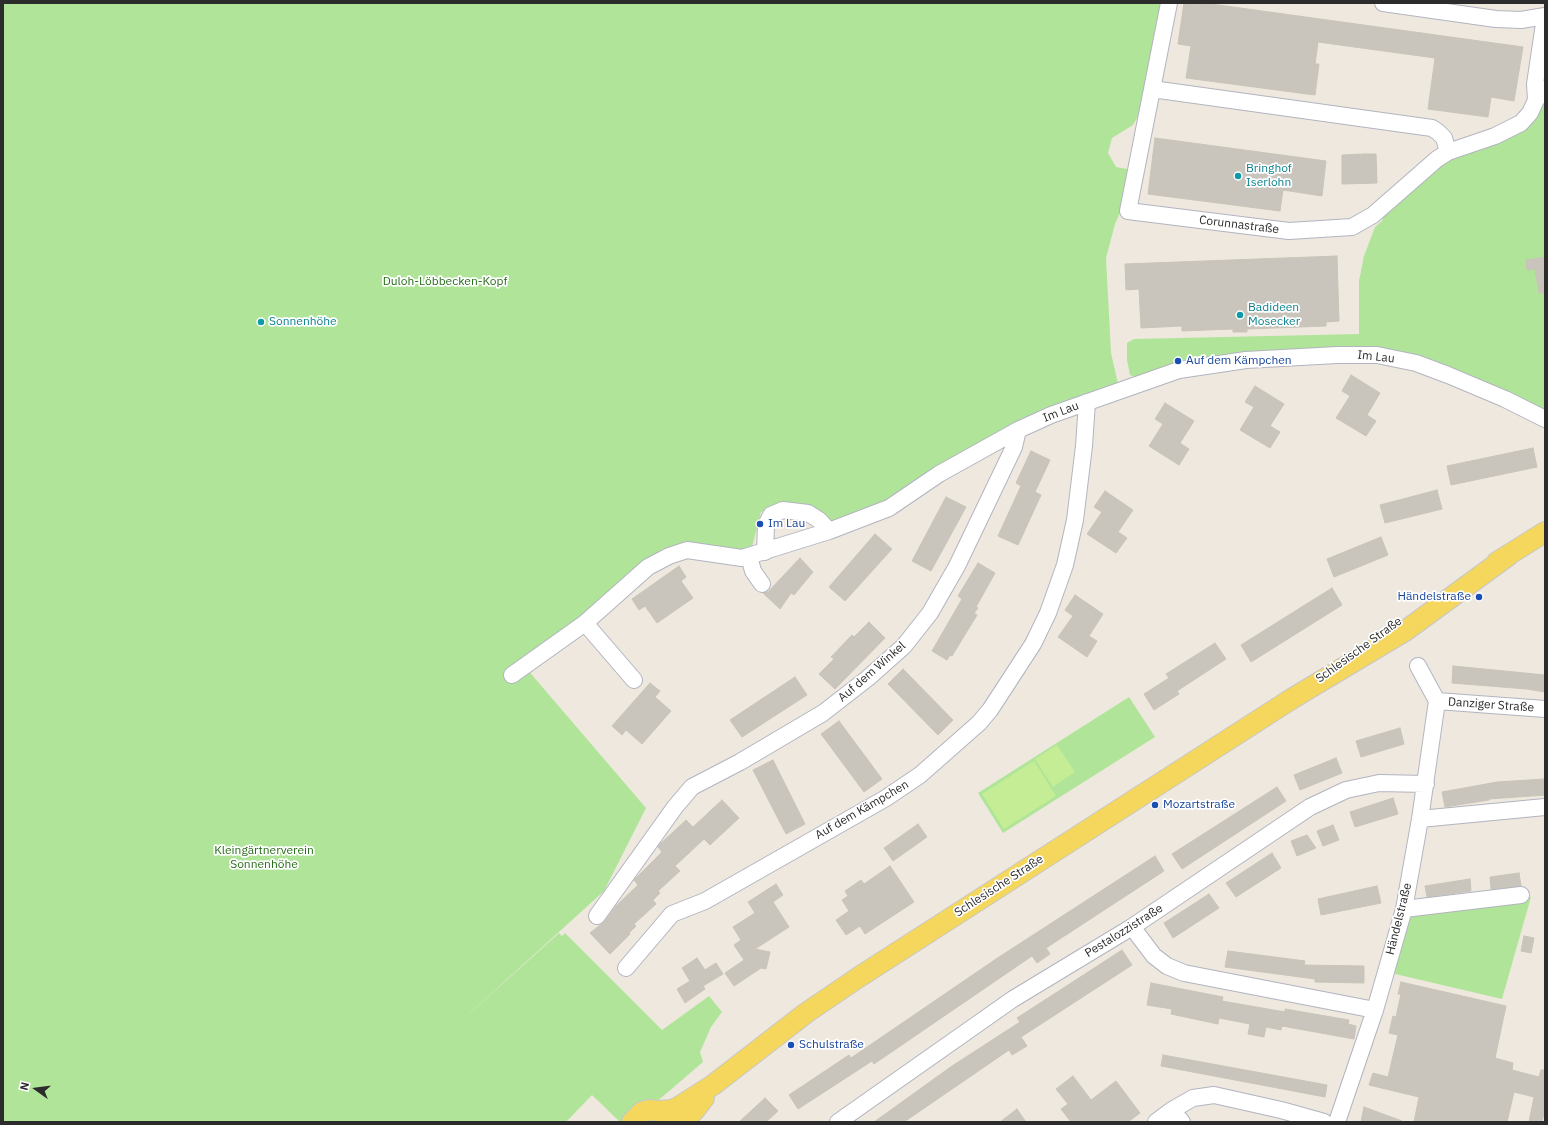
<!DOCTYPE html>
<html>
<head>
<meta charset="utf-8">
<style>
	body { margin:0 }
	#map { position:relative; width:1548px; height:1125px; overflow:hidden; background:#eee8de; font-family:"IBM Plex Sans",sans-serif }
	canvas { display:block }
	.frame { position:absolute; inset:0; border:4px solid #2c2c2c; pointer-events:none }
	.north { position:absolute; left:16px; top:1069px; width:40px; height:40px; -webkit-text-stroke:3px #fff; paint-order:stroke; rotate:284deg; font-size:11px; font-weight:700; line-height:16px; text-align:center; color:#2c2c2c }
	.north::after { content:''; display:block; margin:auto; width:14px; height:18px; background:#2c2c2c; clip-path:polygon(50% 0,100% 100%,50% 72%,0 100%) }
</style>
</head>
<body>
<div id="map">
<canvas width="1548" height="1125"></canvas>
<div class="frame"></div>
<div class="north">N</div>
</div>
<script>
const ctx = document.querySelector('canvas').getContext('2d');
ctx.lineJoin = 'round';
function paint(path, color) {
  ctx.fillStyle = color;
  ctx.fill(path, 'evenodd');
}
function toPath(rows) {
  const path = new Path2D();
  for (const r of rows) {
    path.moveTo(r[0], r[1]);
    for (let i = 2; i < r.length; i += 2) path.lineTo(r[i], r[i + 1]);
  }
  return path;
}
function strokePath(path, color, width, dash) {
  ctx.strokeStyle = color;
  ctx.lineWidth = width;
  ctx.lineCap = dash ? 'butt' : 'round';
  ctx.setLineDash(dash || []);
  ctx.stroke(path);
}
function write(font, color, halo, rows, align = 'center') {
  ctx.font = font + ' "IBM Plex Sans",sans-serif';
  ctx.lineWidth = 3.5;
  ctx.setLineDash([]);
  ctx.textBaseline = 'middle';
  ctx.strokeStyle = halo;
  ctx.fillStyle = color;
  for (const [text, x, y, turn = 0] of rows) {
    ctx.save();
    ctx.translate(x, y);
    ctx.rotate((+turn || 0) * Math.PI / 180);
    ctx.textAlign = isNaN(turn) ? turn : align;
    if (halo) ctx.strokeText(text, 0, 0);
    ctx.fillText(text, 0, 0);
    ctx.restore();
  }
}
paint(toPath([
	[3,3,1162,3,1151,68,1137,118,1133,125,1112,138,1108,153,1116,167,1132,170,1121,210,1115,224,1106,258,1111,353,1119,388,1015,428,887,507,837,526,778,504,761,512,751,551,680,544,662,549,526,668,646,808,604,891,449,1032,559,933,562,936,565,933,662,1030,709,996,722,1012,711,1027,700,1052,703,1062,633,1122,620,1122,592,1095,566,1122,3,1122],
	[1545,97,1545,417,1377,350,1135,377,1130,375,1127,360,1127,343,1134,339,1359,334,1359,281,1364,256,1375,227,1382,221,1384,213,1426,173,1474,146],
	[1129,697,1155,737,1003,833,978,793],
	[1531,897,1502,999,1391,973,1406,912]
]), '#b0e599');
paint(toPath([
	[1057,745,1075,772,1053,787,1035,759],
	[1034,761,1056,796,1004,829,982,794]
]), '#c4ed95');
const building = toPath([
	[1184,3,1196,5,1196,3,1204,3,1523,47,1514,101,1491,97,1488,117,1428,109,1435,58,1318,42,1315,64,1319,64,1315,95,1186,78,1191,46,1178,44,1184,3],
	[1155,138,1326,161,1322,196,1283,190,1280,211,1148,194,1155,138],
	[1364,154,1376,154,1377,183,1342,184,1342,155,1364,154],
	[1337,256,1339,321,1326,322,1326,326,1247,329,1247,332,1233,332,1233,329,1182,331,1182,326,1141,328,1139,289,1126,290,1125,264,1337,256],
	[1545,257,1545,293,1539,293,1535,269,1527,270,1526,260,1545,257],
	[1351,375,1380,393,1367,415,1376,421,1366,436,1336,418,1350,396,1342,391,1351,375],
	[1255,386,1284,404,1270,426,1280,432,1270,448,1240,430,1254,407,1245,402,1255,386],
	[1165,403,1194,421,1180,443,1189,449,1179,465,1149,446,1163,424,1155,419,1165,403],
	[1533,448,1537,467,1451,485,1447,466,1533,448],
	[1031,451,1050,460,1035,492,1041,495,1018,545,998,536,1021,486,1016,483,1031,451],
	[1437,490,1442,509,1385,523,1380,505,1437,490],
	[1105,491,1133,510,1118,532,1127,538,1116,553,1087,534,1102,512,1094,507,1105,491],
	[946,497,966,507,931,571,912,561,946,497],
	[875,534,892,549,845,601,829,587,875,534],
	[1381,537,1388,555,1334,577,1327,559,1381,537],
	[800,558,813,572,794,595,791,593,780,609,763,593,768,592,800,558],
	[978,563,995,573,976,607,978,608,974,613,977,615,952,656,950,655,947,660,932,651,962,599,958,596,978,563],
	[679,566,686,577,681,581,693,598,657,623,645,606,639,610,632,599,679,566],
	[1332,588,1342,605,1251,662,1241,645,1332,588],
	[1075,595,1103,614,1089,636,1097,641,1087,657,1058,637,1073,616,1065,610,1075,595],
	[869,622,885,638,835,689,819,674,834,659,831,657,852,635,854,637,869,622],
	[1215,643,1226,659,1177,691,1179,694,1154,710,1144,694,1169,678,1166,674,1215,643],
	[1453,666,1545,675,1545,692,1527,689,1452,683,1453,666],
	[903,669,953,720,938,735,888,684,903,669],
	[795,677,807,695,742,737,730,720,795,677],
	[650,683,660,691,655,697,671,711,642,744,626,730,622,735,612,726,650,683],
	[839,721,882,779,864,792,821,734,839,721],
	[1400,728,1404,744,1361,757,1356,741,1400,728],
	[1336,758,1342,773,1300,790,1294,775,1336,758],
	[773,760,805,824,786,834,753,770,773,760],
	[1545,779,1545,795,1489,799,1489,800,1445,807,1442,792,1497,782,1545,779],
	[1277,787,1286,801,1182,869,1172,854,1277,787],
	[1393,798,1398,814,1355,827,1350,812,1393,798],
	[722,800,739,818,710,845,704,839,675,866,680,871,658,891,660,893,653,900,656,904,634,924,636,926,629,933,630,934,610,954,590,933,604,922,616,906,638,885,634,880,662,852,658,847,659,845,686,820,693,827,722,800],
	[918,824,927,837,893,861,884,848,918,824],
	[1333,825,1339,840,1323,846,1317,831,1333,825],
	[1307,835,1316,848,1297,856,1291,841,1307,835],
	[1272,853,1281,868,1236,897,1226,883,1272,853],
	[1155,856,1164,871,1046,948,1050,954,1037,963,1032,956,874,1064,872,1061,798,1109,789,1095,849,1055,851,1058,996,959,1155,856],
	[890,866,914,902,865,934,860,926,846,935,836,920,849,911,842,900,848,896,845,891,861,880,864,884,890,866],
	[1519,873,1521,886,1491,889,1490,877,1519,873],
	[1470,879,1471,891,1427,897,1425,886,1470,879],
	[776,884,783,895,773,902,789,927,755,949,770,952,766,969,761,968,734,986,725,973,744,960,734,945,741,940,733,927,755,913,748,902,776,884],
	[1377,886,1381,903,1321,915,1318,899,1377,886],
	[1209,894,1219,908,1173,938,1164,923,1209,894],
	[1524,936,1534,938,1531,953,1521,951,1524,936],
	[1122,950,1132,965,1021,1037,1027,1046,1012,1055,1009,1050,904,1122,874,1122,952,1066,1020,1022,1017,1018,1122,950],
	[1228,951,1305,961,1304,965,1364,966,1364,983,1315,982,1315,979,1225,967,1228,951],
	[697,958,705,970,716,963,723,974,703,986,705,989,685,1003,677,989,690,981,682,968,697,958],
	[1401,982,1506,1006,1495,1058,1513,1063,1512,1070,1539,1077,1541,1070,1545,1070,1545,1109,1542,1122,1529,1122,1534,1097,1514,1092,1507,1122,1414,1122,1419,1097,1369,1085,1373,1073,1388,1077,1398,1035,1389,1033,1393,1016,1396,1017,1401,994,1398,994,1401,982],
	[1151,983,1223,997,1222,1001,1285,1012,1285,1009,1349,1020,1348,1024,1356,1026,1354,1039,1282,1026,1281,1030,1266,1027,1264,1037,1248,1034,1250,1024,1219,1018,1218,1024,1171,1014,1172,1009,1147,1005,1151,983],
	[1163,1055,1327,1085,1325,1097,1161,1066,1163,1055],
	[1073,1076,1091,1100,1116,1081,1140,1113,1128,1122,1071,1122,1061,1109,1068,1104,1056,1089,1073,1076],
	[765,1098,778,1111,766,1122,739,1122,765,1098],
	[1364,1107,1402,1121,1402,1122,1361,1122,1364,1107],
	[1017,1109,1026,1122,1000,1122,1017,1109]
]);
paint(building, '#c9c5bd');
strokePath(building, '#c9c4b7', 1);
const minor = toPath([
	[1169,3,1128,211,1289,231,1352,227,1373,215,1437,159,1448,152,1495,136,1521,123,1530,113,1536,100,1545,89],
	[1383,3,1496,19,1521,20,1545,16],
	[1152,89,1432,128,1438,132,1444,138,1448,152],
	[1536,100,1535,84,1545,17],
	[765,552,766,525,771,515,783,510,808,513,819,520,829,531],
	[749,556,753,571,762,584],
	[585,623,634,680],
	[512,675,585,623,648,567,669,556,687,550,742,558,829,531,889,508,939,474,1018,430,1051,415,1179,370,1246,360,1337,355,1377,355,1416,363,1448,375,1505,399,1545,419],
	[1437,701,1545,709],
	[1420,819,1545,807],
	[1404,909,1521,895],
	[597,916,675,807,692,787,740,762,823,713,868,678,904,646,930,613,957,566,1014,447,1018,430],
	[1132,927,1154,956,1167,966,1184,973,1375,1010],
	[626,968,672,914,705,901,886,798,920,775,979,723,990,710,1033,644,1048,613,1065,565,1075,520,1084,446,1087,402],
	[1172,1110,1182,1122],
	[838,1122,1013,999,1132,927,1310,807,1346,790,1379,783,1426,784],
	[1156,1122,1172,1110,1193,1098,1214,1095,1281,1110,1324,1122],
	[1337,1122,1375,1010,1404,909,1420,819,1437,701,1418,666]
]);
const major = toPath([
	[1497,562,1545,532],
	[659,1111,672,1110,680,1106,713,1085,806,1013,859,977,1293,698,1405,631,1509,555],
	[632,1122,642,1112,650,1110,659,1111,669,1117],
	[683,1122,694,1111,704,1098]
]);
strokePath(minor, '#b2b4c0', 18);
strokePath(major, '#c8c8c8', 22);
strokePath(minor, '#fff', 16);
strokePath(major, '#f4d75c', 20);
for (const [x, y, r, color] of [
	[1238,176,4,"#0f9aa8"],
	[1240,315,4,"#0f9aa8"],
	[261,322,4,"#0f9aa8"],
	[1178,361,4,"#1a4fb4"],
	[760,524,4,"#1a4fb4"],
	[1479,597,4,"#1a4fb4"],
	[1155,805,4,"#1a4fb4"],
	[791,1045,4,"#1a4fb4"]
]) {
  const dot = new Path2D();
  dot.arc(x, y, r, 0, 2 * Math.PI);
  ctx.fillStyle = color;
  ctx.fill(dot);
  strokePath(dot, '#fff', 1.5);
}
write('12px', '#0d838f', '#fff', [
	["Bringhof",1246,169],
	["Iserlohn",1246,183],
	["Badideen",1248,308],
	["Mosecker",1248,322],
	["Sonnenhöhe",269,322]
], 'left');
write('12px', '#2c2c2c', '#fff', [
	["Corunnastraße",1239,225,7],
	["Im Lau",1376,357,6],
	["Im Lau",1061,412,-21],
	["Schlesische Straße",1359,650,-36],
	["Auf dem Winkel",872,672,-41],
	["Danziger Straße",1491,705,4],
	["Auf dem Kämpchen",862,810,-30],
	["Schlesische Straße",999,886,-33],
	["Händelstraße",1399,919,-76],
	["Pestalozzistraße",1124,931,-32]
]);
write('12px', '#276c19', '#fff', [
	["Duloh-Löbbecken-Kopf",445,282],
	["Kleingärtnerverein",264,851],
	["Sonnenhöhe",264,865]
]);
write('12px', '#164399', '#fff', [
	["Auf dem Kämpchen",1186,361],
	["Im Lau",768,524],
	["Händelstraße",1471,597,"right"],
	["Mozartstraße",1163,805],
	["Schulstraße",799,1045]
], 'left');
</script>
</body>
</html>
